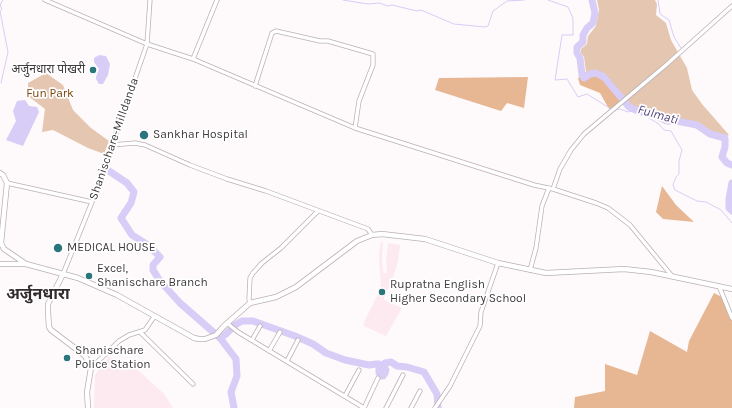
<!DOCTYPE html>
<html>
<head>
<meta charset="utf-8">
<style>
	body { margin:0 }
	canvas { display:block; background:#fef9fa }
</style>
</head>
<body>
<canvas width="732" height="408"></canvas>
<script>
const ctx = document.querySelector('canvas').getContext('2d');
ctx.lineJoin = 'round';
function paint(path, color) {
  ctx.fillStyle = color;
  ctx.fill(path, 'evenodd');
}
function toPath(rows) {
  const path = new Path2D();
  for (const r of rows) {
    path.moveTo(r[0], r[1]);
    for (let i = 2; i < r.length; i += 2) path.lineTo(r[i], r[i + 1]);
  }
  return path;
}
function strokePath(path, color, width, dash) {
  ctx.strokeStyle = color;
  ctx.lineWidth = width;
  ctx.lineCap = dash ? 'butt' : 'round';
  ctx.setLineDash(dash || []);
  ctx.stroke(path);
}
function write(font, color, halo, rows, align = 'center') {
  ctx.font = font + ' Karla,"Noto Sans Devanagari",sans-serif';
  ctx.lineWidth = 3.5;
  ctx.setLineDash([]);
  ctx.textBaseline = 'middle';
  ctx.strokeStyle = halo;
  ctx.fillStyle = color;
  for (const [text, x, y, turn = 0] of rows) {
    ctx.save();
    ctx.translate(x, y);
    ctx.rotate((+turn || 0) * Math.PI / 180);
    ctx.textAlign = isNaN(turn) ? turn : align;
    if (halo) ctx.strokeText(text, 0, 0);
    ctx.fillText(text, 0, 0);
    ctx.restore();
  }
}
paint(toPath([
	[381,242,383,242,382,259,383,273,387,273,386,263,388,243,400,245,398,261,392,281,384,296,384,300,402,308,386,336,364,326,364,322,381,288,379,254],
	[108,357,125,362,139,371,164,394,173,408,94,408,95,375]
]), '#fdeaf0');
paint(toPath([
	[597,0,655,0,657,4,656,15,666,23,671,40,687,68,692,90,702,104,729,135,722,137,710,134,697,125,665,124,629,105,609,76,600,70,593,70,586,72,584,57,581,53,581,49,587,44,588,36,596,26,599,10],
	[46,73,63,85,73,110,91,128,109,141,104,154,88,148,53,130,42,132,45,109,28,96,28,83]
]), '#e5c7b1');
paint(toPath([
	[593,70,600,70,609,76,620,91,626,100,609,109,600,93,580,85,578,78,586,72],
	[528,77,524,108,507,103,501,111,435,90,439,78],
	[662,186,676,205,694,222,663,219,656,212],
	[714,293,722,297,732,316,732,408,574,408,575,397,605,391,605,364,637,375,650,331,687,352,689,341]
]), '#e7b794');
paint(toPath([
	[99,55,106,56,110,64,108,75,103,84,99,84,96,79,96,77,99,69,94,62,94,58],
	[25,100,29,106,37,107,39,112,23,146,6,140,16,121,13,111,17,101]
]), '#d7cdf7');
strokePath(toPath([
	[343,0,368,4,379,3,388,6,392,5,417,11,421,10,454,24,485,27,488,26,493,11,507,1,524,0],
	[548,0,568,7,573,18,573,35,562,35,555,80,567,79,578,97,587,94,611,109],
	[658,0,660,14,669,20,674,37,681,48],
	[1,83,8,52,0,11,2,9,0,5,3,0],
	[614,110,620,109,628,112,635,110,659,124,664,130,671,131,682,150,679,161,679,174,676,177,673,185,675,190,697,201,706,202,721,210,732,223]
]), '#d7cdf7', 1);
strokePath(toPath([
	[592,0,595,13,593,23,587,28,583,35,583,42,577,47,577,53,580,58,582,75,584,78,590,74,596,73,604,77,629,107,638,111,656,116,668,121,676,121,697,125,710,134,725,138,725,147,722,157,727,163,732,165],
	[109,171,127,183,134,192,131,203,121,218,132,235,148,245,160,257,153,265,153,270,160,281,180,303,220,338,236,359,237,376,231,392,234,408],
	[732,183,729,199,729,208,732,211],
	[220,338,226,334,235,325,242,321,253,321,295,336,313,344,326,353,345,360,369,365,376,364,379,364,379,373,381,376,383,376,385,373,386,370,384,366,385,363,391,362,397,366,407,367,424,372,437,394,438,408]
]), '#d7cdf7', 7);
const minor = toPath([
	[45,0,147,44,193,59,355,128,534,185,553,189,596,203,608,208,630,225,672,276],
	[193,59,217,0],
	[255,86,272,33,276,31,320,41,328,41,373,54,373,65,359,101,355,128],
	[112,145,135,143,145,145,190,165,227,179,266,191,368,229,372,235],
	[7,183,92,202],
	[553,189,560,169,571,150,584,134,666,65,732,6],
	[530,270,536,248,542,206,549,188],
	[63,274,92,202,147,44,150,0],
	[719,286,732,318],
	[250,303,249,299,250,278,253,273,262,263,281,248,318,211],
	[227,323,238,332,364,408],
	[140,332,193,384],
	[252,340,260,326],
	[269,351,280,332],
	[287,361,298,340],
	[91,368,119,341,129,335,145,330,154,317],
	[345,396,359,370],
	[364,408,378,378],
	[386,408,403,375],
	[411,408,420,391],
	[435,408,450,386,480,326,481,312,498,263]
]);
const tertiary = toPath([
	[0,173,3,175,7,183,1,243,4,249,26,264],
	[0,264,26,264,78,278,117,295,194,338,199,339,205,339,216,335,224,326,250,303,276,297,296,287,357,241,372,235,382,234,425,239,498,263,546,273,624,269,651,272,732,289],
	[63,274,48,304,48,312,49,327,51,330,84,355,89,362,91,368,87,392,88,408]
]);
strokePath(minor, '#bab1b4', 5);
strokePath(tertiary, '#bab1b4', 6);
strokePath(minor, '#fff', 3.5);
strokePath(tertiary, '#fff', 4.5);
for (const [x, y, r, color] of [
	[93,70,4,"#2b757c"],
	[144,135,5,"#2b757c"],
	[58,248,5,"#2b757c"],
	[89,276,4,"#2b757c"],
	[382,292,4,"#2b757c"],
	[67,358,4,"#2b757c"]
]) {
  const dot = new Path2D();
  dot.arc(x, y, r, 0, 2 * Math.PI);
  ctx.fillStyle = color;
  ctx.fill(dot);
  strokePath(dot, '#fff', 1.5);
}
write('12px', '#3f3b3c', '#fff', [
	["अर्जुनधारा पोखरी",85,70,"right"],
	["Sankhar Hospital",153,135],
	["MEDICAL HOUSE",67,248],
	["Excel,",97,269],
	["Shanischare Branch",97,283],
	["Rupratna English",390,285],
	["Higher Secondary School",390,299],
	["Shanischare",75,351],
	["Police Station",75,365]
], 'left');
write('12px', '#7d4308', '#fff', [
	["Fun Park",50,94]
]);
write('12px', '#3f3b3c', '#fff', [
	["Shanischare-Milldanda",114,139,-71]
]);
write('italic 13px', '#554281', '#fff', [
	["Fulmati",658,115,16]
]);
write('bold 16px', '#332c2e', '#fff', [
	["अर्जुनधारा",38,294]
]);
</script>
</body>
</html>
